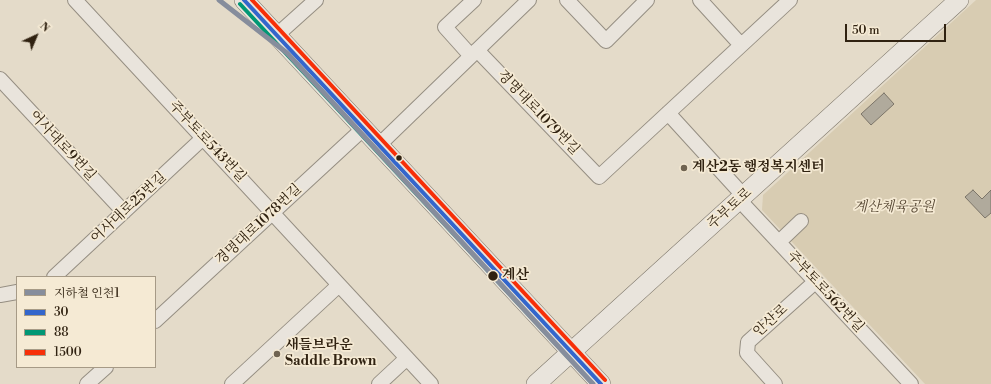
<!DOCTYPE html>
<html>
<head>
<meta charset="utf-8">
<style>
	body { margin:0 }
	#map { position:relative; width:991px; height:384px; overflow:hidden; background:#e4dbc9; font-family:"Libre Bodoni","Noto Serif KR",serif }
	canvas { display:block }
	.legend { position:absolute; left:16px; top:276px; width:140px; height:92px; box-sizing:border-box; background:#f5ead4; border:1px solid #a69a86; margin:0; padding:5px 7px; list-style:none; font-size:12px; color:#302211 }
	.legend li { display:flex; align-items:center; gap:8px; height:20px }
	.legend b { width:20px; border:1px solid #a69a86 }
	.north { position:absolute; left:16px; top:16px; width:40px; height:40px; -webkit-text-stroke:3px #f5ead4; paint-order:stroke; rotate:44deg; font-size:11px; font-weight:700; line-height:16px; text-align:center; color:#302211 }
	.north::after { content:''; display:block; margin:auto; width:14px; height:18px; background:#302211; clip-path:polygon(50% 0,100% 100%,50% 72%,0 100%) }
	.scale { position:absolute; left:845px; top:24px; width:101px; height:18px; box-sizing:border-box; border:2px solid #302211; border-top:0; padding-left:5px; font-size:12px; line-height:14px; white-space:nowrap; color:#302211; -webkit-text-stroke:3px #f5ead4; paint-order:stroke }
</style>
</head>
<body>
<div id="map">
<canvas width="991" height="384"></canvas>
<ul class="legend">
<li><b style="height:5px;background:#868d9c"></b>지하철 인천1</li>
<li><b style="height:5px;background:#36c"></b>30</li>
<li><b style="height:5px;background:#009775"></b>88</li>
<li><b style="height:5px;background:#f72f08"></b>1500</li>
</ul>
<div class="north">N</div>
<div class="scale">50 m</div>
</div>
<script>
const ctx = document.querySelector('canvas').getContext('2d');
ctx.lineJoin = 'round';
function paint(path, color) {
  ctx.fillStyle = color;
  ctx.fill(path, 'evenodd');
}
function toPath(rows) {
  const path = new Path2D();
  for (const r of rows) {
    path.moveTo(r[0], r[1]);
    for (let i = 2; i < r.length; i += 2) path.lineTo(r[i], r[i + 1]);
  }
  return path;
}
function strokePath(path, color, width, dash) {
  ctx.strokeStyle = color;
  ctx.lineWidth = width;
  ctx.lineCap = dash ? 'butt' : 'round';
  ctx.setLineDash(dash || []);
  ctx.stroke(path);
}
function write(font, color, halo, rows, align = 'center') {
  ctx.font = font + ' "Libre Bodoni","Noto Serif KR",serif';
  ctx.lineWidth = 3.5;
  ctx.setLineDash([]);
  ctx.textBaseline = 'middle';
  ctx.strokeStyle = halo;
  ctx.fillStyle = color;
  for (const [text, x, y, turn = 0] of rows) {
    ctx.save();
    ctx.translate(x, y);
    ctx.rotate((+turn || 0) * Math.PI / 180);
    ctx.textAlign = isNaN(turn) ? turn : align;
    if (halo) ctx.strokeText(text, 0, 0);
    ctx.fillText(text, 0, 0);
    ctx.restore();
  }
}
paint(toPath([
	[976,0,991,0,991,384,925,384,762,210,763,195]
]), '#d8ccb2');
const building = toPath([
	[884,93,894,104,871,125,861,114,884,93],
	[973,190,982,199,991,190,991,213,985,218,965,197,973,190]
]);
paint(building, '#b0aa9c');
strokePath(building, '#7c7569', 1);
const street = toPath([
	[75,0,431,384],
	[567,0,606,41,647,0],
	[700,0,741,45],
	[277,35,316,0],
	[477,50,599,177,790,0],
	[471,56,445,27,474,0],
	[0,79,124,212],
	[668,113,741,193,743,204,911,384],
	[379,145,529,0],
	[779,242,801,221],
	[54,277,203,138],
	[0,295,17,292],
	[155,321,364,128],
	[87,384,106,367],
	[232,384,339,285],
	[379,384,407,358],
	[775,384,747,353,748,342,815,282]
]);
const secondary = toPath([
	[244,0,601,384],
	[536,384,959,0]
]);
strokePath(street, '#958e82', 16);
strokePath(secondary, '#7c7569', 20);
strokePath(street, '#e9e4dc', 14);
strokePath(secondary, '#e9e4dc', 19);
strokePath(toPath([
	[244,0,601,384]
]), '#36c', 4);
strokePath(toPath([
	[240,4,593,384]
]), '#009775', 4);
strokePath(toPath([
	[252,0,605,380]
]), '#f72f08', 4);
strokePath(toPath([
	[219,0,287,53,593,384]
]), '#868d9c', 5);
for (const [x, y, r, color] of [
	[399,158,3.5,"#302211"],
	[684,168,4,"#6f6351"],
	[493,276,5.5,"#302211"],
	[277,354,4,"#6f6351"]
]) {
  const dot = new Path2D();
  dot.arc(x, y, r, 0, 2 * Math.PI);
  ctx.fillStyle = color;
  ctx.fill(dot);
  strokePath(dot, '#f5ead4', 1.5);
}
write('14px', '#302211', '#f5ead4', [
	["경명대로1079번길",538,113,46],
	["주부토로543번길",207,142,47],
	["어사대로9번길",62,146,47],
	["어사대로25번길",129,208,-43],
	["주부토로",730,209,-42],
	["경명대로1078번길",259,225,-43],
	["주부토로562번길",825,292,47],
	["안산로",771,321,-42]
]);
write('bold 14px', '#302211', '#f5ead4', [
	["계산2동 행정복지센터",692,168],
	["새들브라운",285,346],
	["Saddle Brown",285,362]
], 'left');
write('italic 14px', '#584935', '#f5ead4', [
	["계산체육공원",894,208]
]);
write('bold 14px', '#302211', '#f5ead4', [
	["계산",502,276]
], 'left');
</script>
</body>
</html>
